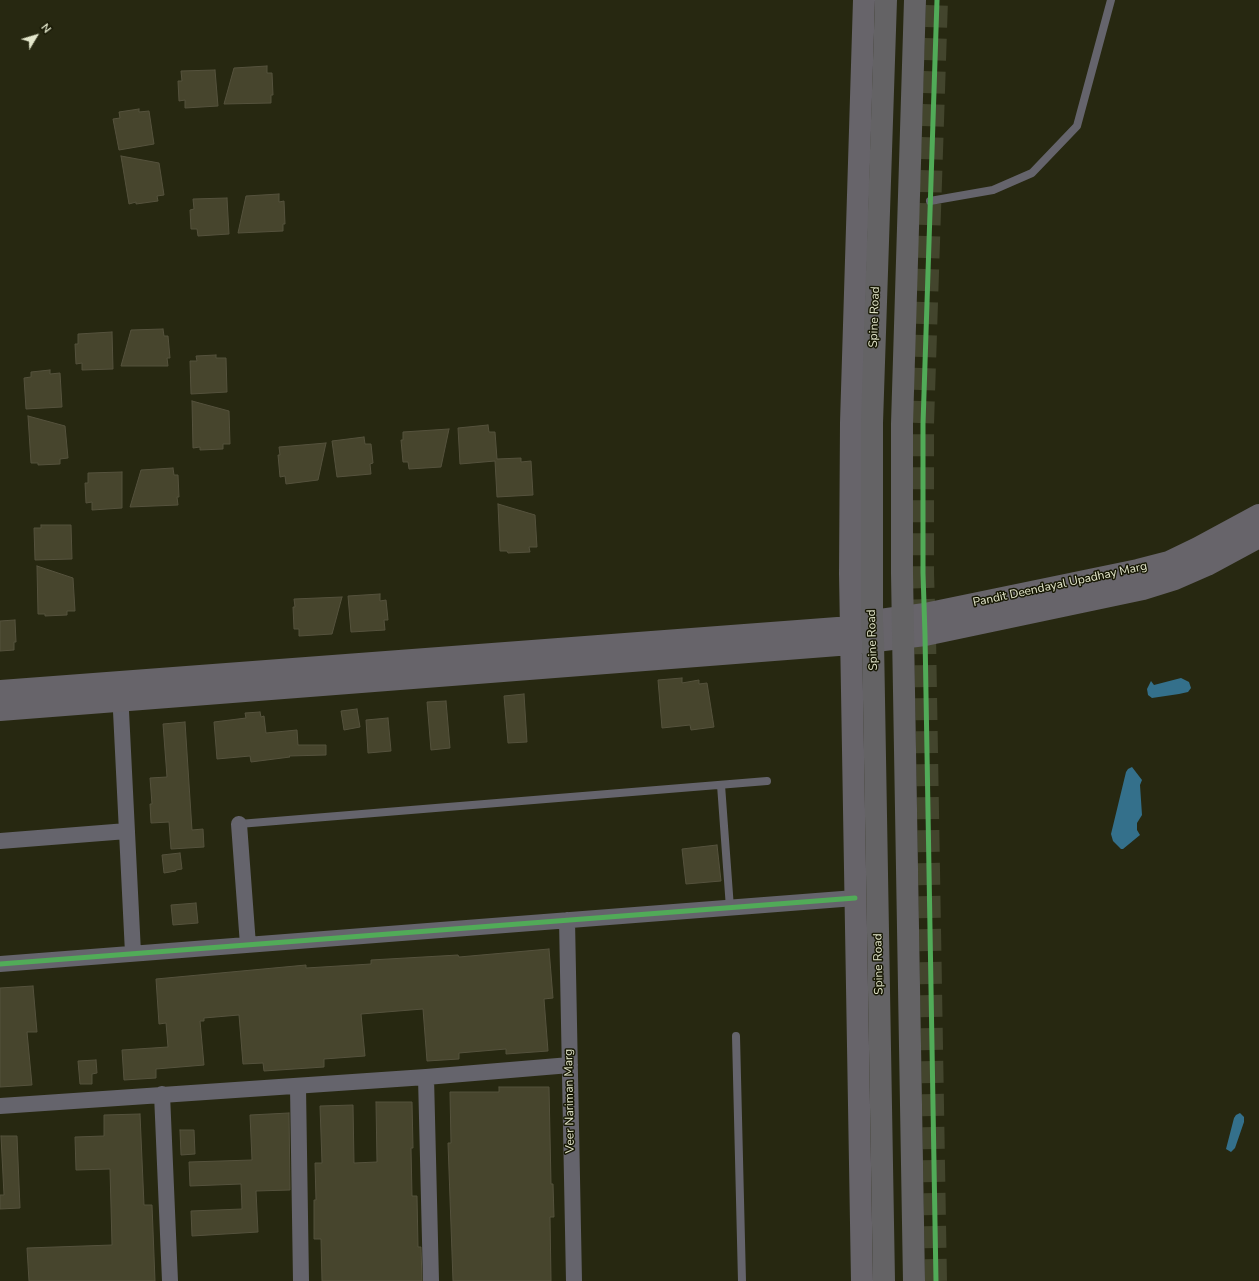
<!DOCTYPE html>
<html>
<head>
<meta charset="utf-8">
<style>
	body { margin:0 }
	#map { position:relative; width:1259px; height:1281px; overflow:hidden; background:#272811; font-family:"Nunito Sans",sans-serif }
	canvas { display:block }
	.north { position:absolute; left:16px; top:16px; width:40px; height:40px; -webkit-text-stroke:3px #171804; paint-order:stroke; rotate:52deg; font-size:11px; font-weight:700; line-height:16px; text-align:center; color:#e4e7cc }
	.north::after { content:''; display:block; margin:auto; width:14px; height:18px; background:#e4e7cc; clip-path:polygon(50% 0,100% 100%,50% 72%,0 100%) }
</style>
</head>
<body>
<div id="map">
<canvas width="1259" height="1281"></canvas>
<div class="north">N</div>
</div>
<script>
const ctx = document.querySelector('canvas').getContext('2d');
ctx.lineJoin = 'round';
function paint(path, color) {
  ctx.fillStyle = color;
  ctx.fill(path, 'evenodd');
}
function toPath(rows) {
  const path = new Path2D();
  for (const r of rows) {
    path.moveTo(r[0], r[1]);
    for (let i = 2; i < r.length; i += 2) path.lineTo(r[i], r[i + 1]);
  }
  return path;
}
function strokePath(path, color, width, dash) {
  ctx.strokeStyle = color;
  ctx.lineWidth = width;
  ctx.lineCap = dash ? 'butt' : 'round';
  ctx.setLineDash(dash || []);
  ctx.stroke(path);
}
function write(font, color, halo, rows, align = 'center') {
  ctx.font = font + ' "Nunito Sans",sans-serif';
  ctx.lineWidth = 3;
  ctx.setLineDash([]);
  ctx.textBaseline = 'middle';
  ctx.strokeStyle = halo;
  ctx.fillStyle = color;
  for (const [text, x, y, turn = 0] of rows) {
    ctx.save();
    ctx.translate(x, y);
    ctx.rotate((+turn || 0) * Math.PI / 180);
    ctx.textAlign = isNaN(turn) ? turn : align;
    if (halo) ctx.strokeText(text, 0, 0);
    ctx.fillText(text, 0, 0);
    ctx.restore();
  }
}
paint(toPath([
	[1181,678,1189,682,1191,688,1188,692,1179,694,1152,698,1148,695,1147,689,1151,681,1154,685],
	[1132,767,1142,780,1140,785,1142,815,1137,823,1137,830,1140,835,1123,849,1121,849,1113,841,1111,834,1126,772,1128,769],
	[1240,1113,1244,1117,1244,1122,1235,1148,1231,1152,1226,1149,1234,1118,1236,1115]
]), '#34708b');
const building = toPath([
	[267,66,267,73,272,73,273,95,271,95,271,103,224,104,234,68,267,66],
	[215,70,218,106,185,108,185,100,179,101,178,81,182,81,181,71,215,70],
	[139,109,139,112,149,111,154,144,119,150,113,119,120,118,119,112,139,109],
	[121,156,159,163,164,195,157,196,158,201,136,204,136,202,129,204,121,156],
	[279,194,279,202,284,201,285,224,283,224,283,231,238,233,246,196,279,194],
	[227,198,229,234,198,236,197,229,191,229,190,210,194,209,193,199,227,198],
	[163,329,164,336,168,336,170,358,167,358,168,366,121,366,131,330,163,329],
	[112,332,113,369,82,370,82,363,76,364,75,344,78,344,78,334,112,332],
	[216,355,216,358,226,358,227,392,191,394,190,361,197,361,196,356,216,355],
	[50,370,50,374,60,373,62,407,26,409,24,378,31,377,31,372,50,370],
	[192,401,229,411,230,444,223,444,223,449,200,450,200,447,193,448,192,401],
	[28,416,65,426,68,458,60,459,60,464,38,465,38,463,31,463,28,416],
	[488,425,489,432,495,432,497,459,521,458,521,462,531,461,533,495,497,497,495,461,460,464,458,428,488,425],
	[449,429,441,467,409,469,408,462,403,462,401,440,403,440,403,432,449,429],
	[364,437,365,444,371,444,373,463,370,464,371,474,337,477,332,441,364,437],
	[326,443,318,480,286,484,285,476,280,477,278,455,280,455,279,447,326,443],
	[173,468,174,475,178,475,179,497,177,497,178,505,130,507,141,470,173,468],
	[122,472,122,508,92,510,92,502,86,503,85,483,88,483,88,473,122,472],
	[498,504,535,515,537,547,529,547,530,552,508,553,507,551,500,551,498,504],
	[41,525,71,525,72,559,35,560,34,528,41,528,41,525],
	[37,566,73,578,75,611,67,611,67,615,45,616,45,614,38,614,37,566],
	[380,594,380,601,386,600,388,620,384,620,385,630,351,632,348,596,380,594],
	[342,597,332,634,299,636,299,629,294,629,293,607,295,607,294,599,342,597],
	[15,620,16,642,14,642,14,650,0,651,0,621,15,620],
	[682,678,682,683,699,680,699,684,707,683,714,727,691,730,690,725,662,728,658,680,682,678],
	[524,694,527,742,508,743,504,696,524,694],
	[446,701,450,748,431,750,427,702,446,701],
	[357,709,360,727,344,730,341,711,357,709],
	[260,712,261,717,264,716,266,733,297,730,298,745,326,745,326,755,289,756,290,757,251,762,250,756,217,759,214,722,246,718,245,713,260,712],
	[388,718,391,751,368,753,366,720,388,718],
	[185,722,192,830,203,829,204,847,171,849,169,822,151,823,150,804,152,804,150,778,167,777,163,724,185,722],
	[717,845,721,881,686,884,682,849,717,845],
	[180,853,182,869,176,870,176,871,164,873,162,855,180,853],
	[196,903,198,923,173,925,171,905,196,903],
	[549,949,553,998,544,999,548,1051,506,1054,506,1049,459,1053,459,1059,427,1061,423,1009,361,1014,365,1056,324,1059,324,1067,264,1071,263,1063,243,1064,239,1015,204,1018,204,1021,200,1021,204,1065,156,1069,156,1078,124,1080,122,1050,168,1047,166,1023,159,1024,156,979,306,965,306,968,371,964,371,960,458,955,459,957,549,949],
	[33,986,37,1032,27,1032,32,1085,0,1087,0,988,33,986],
	[96,1060,97,1073,92,1074,92,1084,80,1084,78,1061,96,1060],
	[499,1087,549,1087,551,1184,553,1184,554,1217,550,1217,551,1281,453,1281,448,1143,451,1143,450,1092,499,1092,499,1087],
	[376,1102,412,1102,413,1148,411,1148,412,1196,417,1196,418,1247,421,1247,422,1281,322,1281,321,1239,314,1239,314,1200,316,1200,315,1163,322,1163,320,1106,353,1105,354,1163,377,1162,376,1102],
	[289,1113,290,1190,256,1191,258,1232,192,1236,191,1211,242,1209,241,1184,190,1186,189,1162,252,1160,250,1115,289,1113],
	[140,1114,144,1205,152,1205,155,1281,29,1281,27,1248,112,1245,110,1169,76,1170,75,1137,104,1136,104,1115,140,1114],
	[180,1130,194,1130,195,1154,181,1155,180,1130],
	[1,1136,17,1136,20,1208,0,1209,0,1195,4,1195,1,1136]
]);
paint(building, '#47452d');
strokePath(building, '#55523d', 1);
strokePath(toPath([
	[936,1281,925,635,923,573,923,424,937,0]
]), '#43452d', 22, [22, 11]);
strokePath(toPath([
	[930,201,993,190,1032,173,1077,126,1111,0],
	[721,785,730,908],
	[239,824,767,781],
	[736,1036,742,1281]
]), '#65646c', 8);
strokePath(toPath([
	[120,691,133,953],
	[239,824,248,945],
	[0,841,127,831],
	[567,920,574,1281],
	[0,964,855,898],
	[426,1077,431,1281],
	[298,1087,301,1281],
	[162,1094,170,1281],
	[0,1106,426,1077,570,1065]
]), '#65646c', 16);
strokePath(toPath([
	[0,691,851,627,872,621,925,614,1138,570,1169,562,1198,548,1259,515],
	[0,710,851,644,925,635,1143,589,1175,579,1207,565,1259,537],
	[862,1281,850,573,851,423,864,0]
]), '#67646a', 22);
strokePath(toPath([
	[884,1281,873,641,872,621,872,423,886,0],
	[914,1281,902,573,902,424,915,0]
]), '#646365', 22);
strokePath(toPath([
	[0,964,855,898],
	[936,1281,925,635,923,573,923,424,937,0]
]), '#51ab58', 5);
write('12px', '#e4e7cc', '#171804', [
	["Spine Road",875,317,-88],
	["Pandit Deendayal Upadhay Marg",1060,585,-12],
	["Spine Road",873,640,-92],
	["Spine Road",879,964,-91],
	["Veer Nariman Marg",570,1101,-91]
]);
</script>
</body>
</html>
